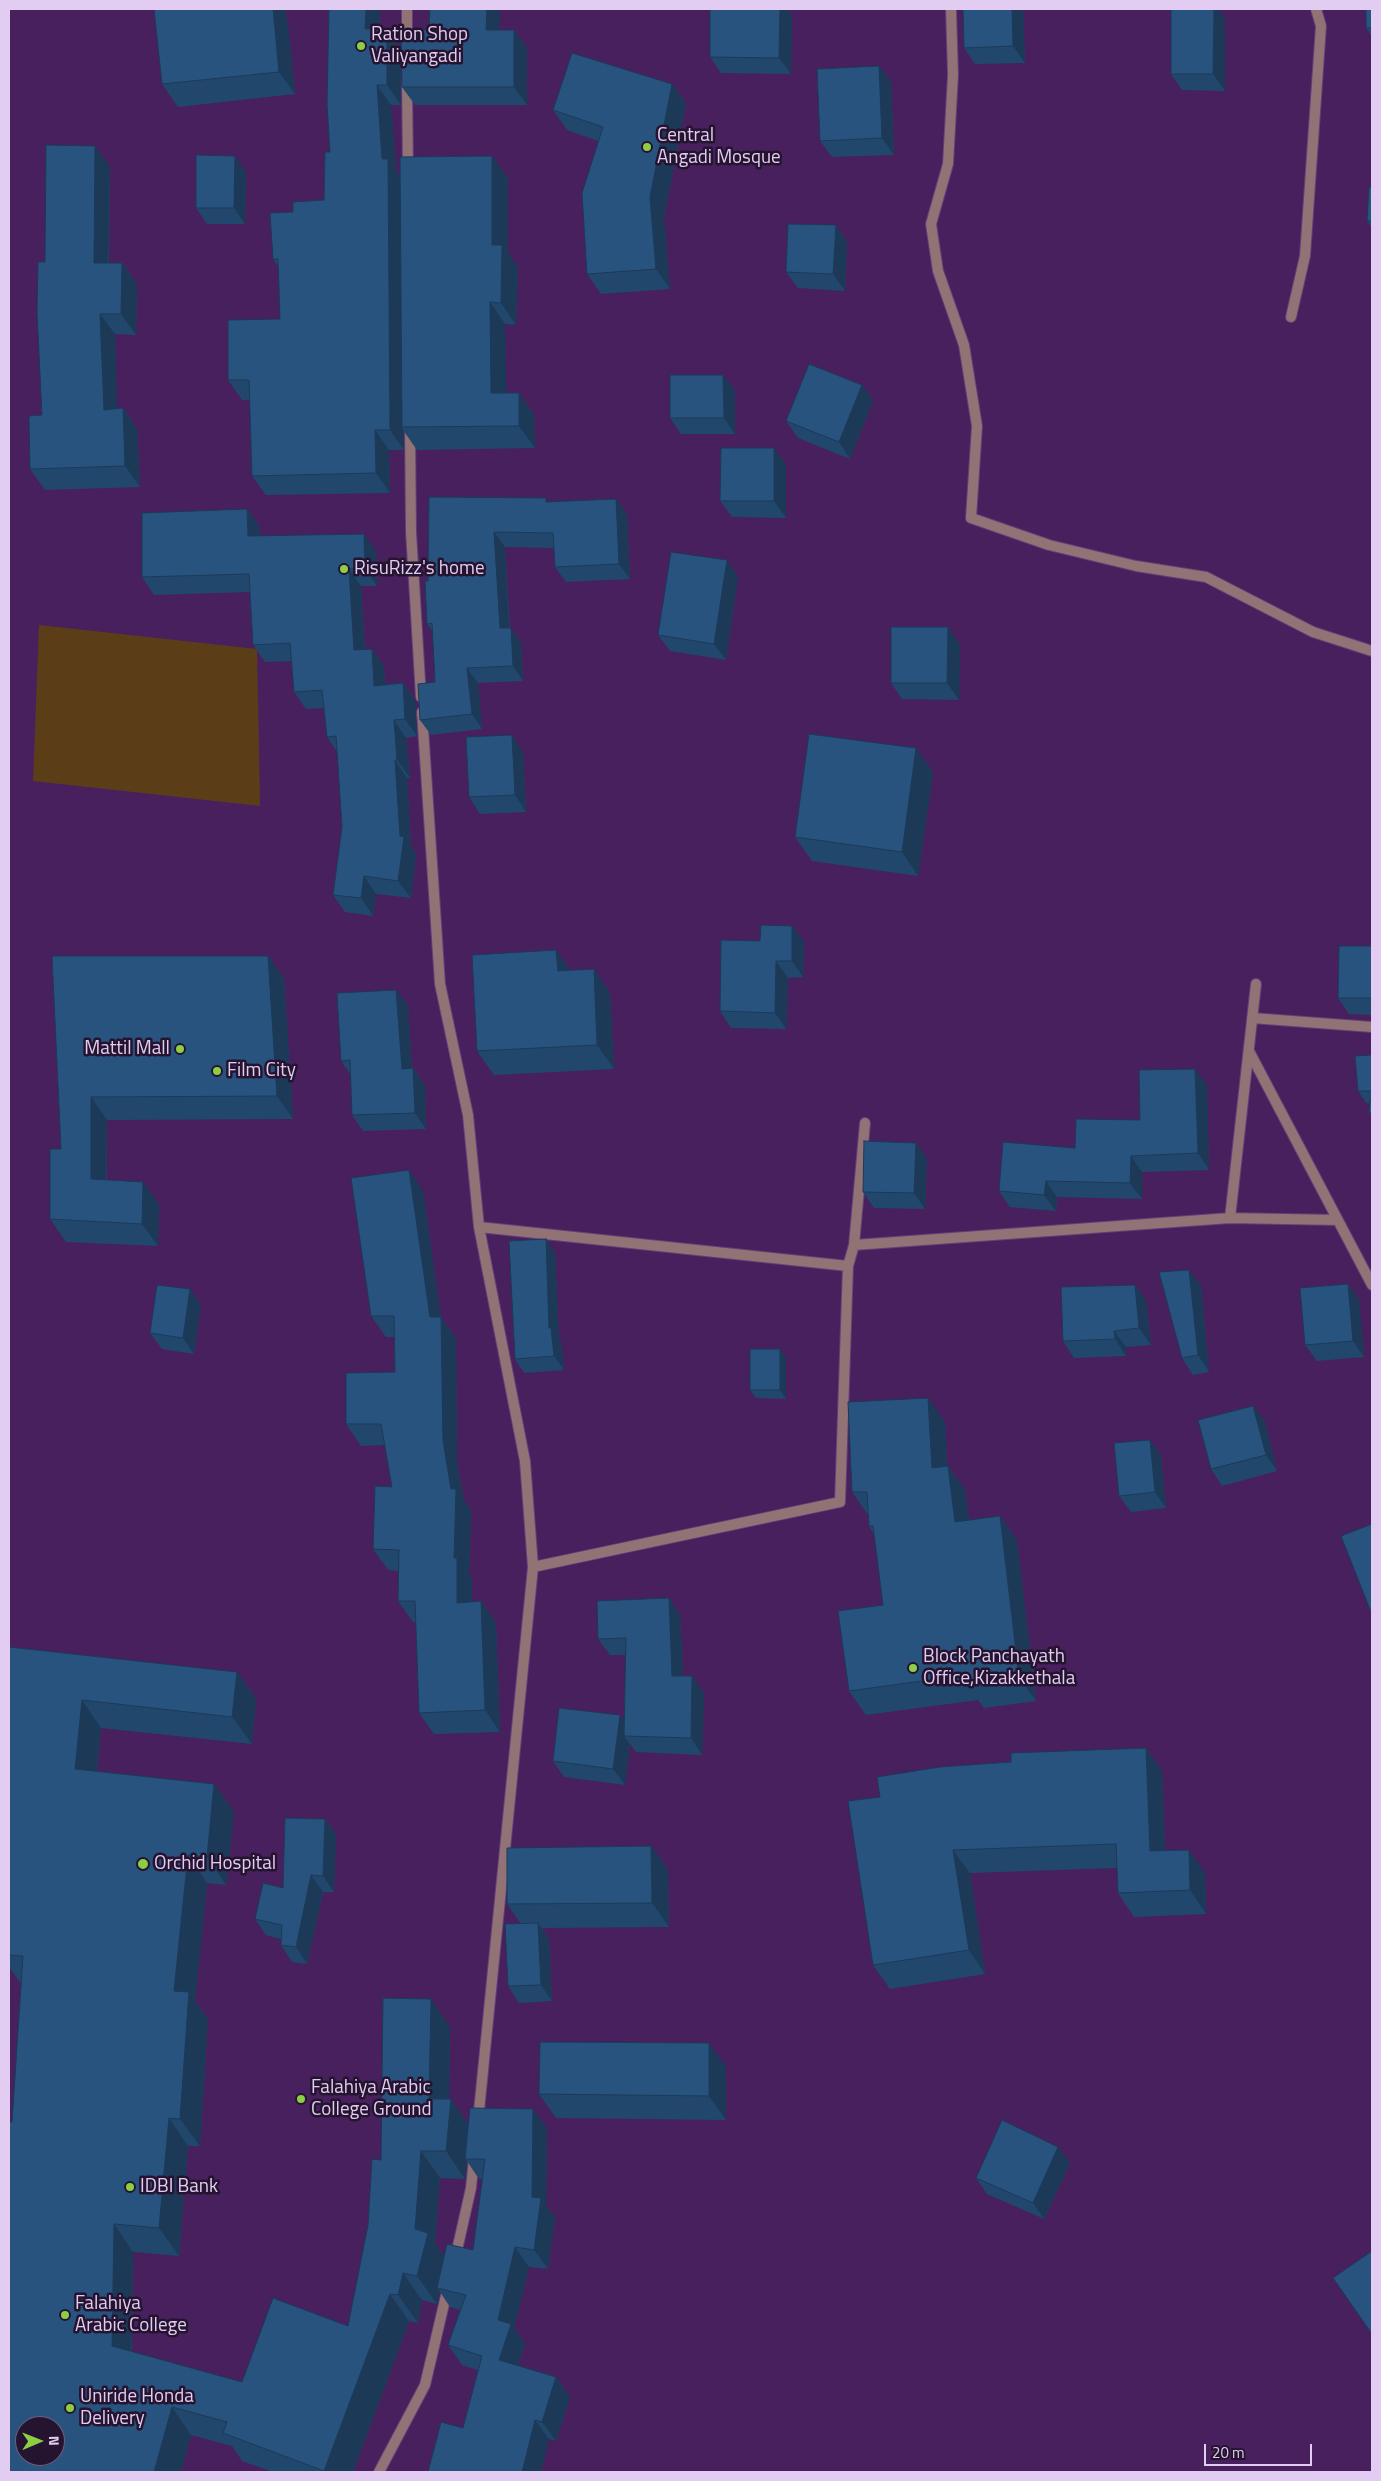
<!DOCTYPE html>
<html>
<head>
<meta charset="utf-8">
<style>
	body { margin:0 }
	#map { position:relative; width:1381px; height:2481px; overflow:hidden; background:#47205d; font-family:"Titillium Web",sans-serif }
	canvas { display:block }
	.frame { position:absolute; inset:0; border:10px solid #e2ccf1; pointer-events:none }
	.north { position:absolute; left:15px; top:2416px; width:50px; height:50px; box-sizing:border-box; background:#25142f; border:1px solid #715e7d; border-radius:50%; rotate:89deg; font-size:14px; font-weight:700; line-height:20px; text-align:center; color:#e2ccf1 }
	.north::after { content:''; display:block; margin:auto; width:18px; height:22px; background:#8dce44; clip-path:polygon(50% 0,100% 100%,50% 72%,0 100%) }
	.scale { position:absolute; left:1204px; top:2444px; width:108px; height:22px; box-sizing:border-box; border:2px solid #e2ccf1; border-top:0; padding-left:6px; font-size:15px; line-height:18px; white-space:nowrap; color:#e2ccf1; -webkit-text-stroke:4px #25142f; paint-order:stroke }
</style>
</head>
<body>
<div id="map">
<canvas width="1381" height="2481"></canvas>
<div class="frame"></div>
<div class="north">N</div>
<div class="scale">20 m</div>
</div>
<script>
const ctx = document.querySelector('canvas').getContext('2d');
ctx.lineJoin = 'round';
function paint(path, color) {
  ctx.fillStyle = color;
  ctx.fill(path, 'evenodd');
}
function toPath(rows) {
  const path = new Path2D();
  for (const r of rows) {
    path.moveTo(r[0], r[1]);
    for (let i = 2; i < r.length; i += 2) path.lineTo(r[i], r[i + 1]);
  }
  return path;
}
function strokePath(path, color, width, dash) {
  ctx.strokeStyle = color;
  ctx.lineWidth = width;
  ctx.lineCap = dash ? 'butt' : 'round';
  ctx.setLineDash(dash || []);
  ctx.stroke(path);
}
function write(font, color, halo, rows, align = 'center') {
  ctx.font = font + ' "Titillium Web",sans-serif';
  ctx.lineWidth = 5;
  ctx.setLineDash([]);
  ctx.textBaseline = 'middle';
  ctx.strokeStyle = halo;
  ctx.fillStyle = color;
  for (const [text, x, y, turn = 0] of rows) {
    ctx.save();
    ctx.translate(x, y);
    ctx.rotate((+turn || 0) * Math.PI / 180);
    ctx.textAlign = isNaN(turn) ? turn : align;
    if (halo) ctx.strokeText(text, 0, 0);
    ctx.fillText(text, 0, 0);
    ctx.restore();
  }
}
paint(toPath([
	[39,625,257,649,260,806,33,781]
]), '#5b3e17');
const minor = toPath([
	[407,9,407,43],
	[951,9,953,75,948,164,931,224,938,271,964,345,977,426,971,518,1049,545,1136,566,1206,577,1313,632,1372,651],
	[407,82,408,170],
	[1291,317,1305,256,1321,26,1316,9],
	[410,427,411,532,421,697],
	[422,712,440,984,468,1115,479,1227,525,1461,533,1567,478,2121],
	[1252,1018,1372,1027],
	[1249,1051,1372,1285],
	[1230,1218,1338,1220],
	[479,1227,848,1266],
	[854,1245,1230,1218,1256,984],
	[533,1567,840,1502,848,1266,854,1245,865,1123],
	[455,2259,471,2188,474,2158],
	[379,2472,425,2385,448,2287]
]);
strokePath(minor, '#633f78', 12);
strokePath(minor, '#917275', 10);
paint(toPath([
	[154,9,285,9,288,25,295,94,178,107,162,84],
	[329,9,380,9,380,29,387,29,400,48,401,105,391,105,396,171,400,177,492,156,508,179,508,253,518,267,516,325,505,324,506,393,519,393,534,415,535,448,417,450,403,430,404,450,389,450,390,493,266,495,252,476,250,400,242,400,228,380,280,319,279,267,273,259,293,212,324,200,330,152],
	[710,9,787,9,792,15,791,74,721,73,710,57],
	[1023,9,1025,63,975,64,964,48],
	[1372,9,1372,37,1366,28],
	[1225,19,1225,91,1182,90,1171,74],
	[429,30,514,30,527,48,527,105,415,105,402,87],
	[879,66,891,82,894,155,832,157,820,141],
	[672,84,686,104,664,217,670,289,601,294,587,274,598,141,567,130,553,110],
	[110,167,109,263,122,263,137,284,136,335,115,334,117,409,123,408,137,429,140,487,45,490,30,469,42,415,45,262],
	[246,172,245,224,207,224,196,208],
	[1372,187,1372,228,1367,221],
	[836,225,847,242,845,291,798,288,786,272],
	[723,375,735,391,735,434,681,434,670,418],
	[862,385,873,401,850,459,798,438,786,421],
	[786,464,786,518,732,517,720,501],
	[429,497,548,502,616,499,627,514,630,579,566,582,555,567,554,548,505,547,510,628,511,628,521,642,523,681,478,683,482,729,431,735,420,720,435,682,433,632,427,624],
	[247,509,260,527,260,536,376,551,377,586,361,586,365,649,372,649,384,666,385,684,403,683,415,700,417,736,406,738,410,778,407,778,411,847,416,854,411,898,376,894,373,916,345,912,333,895,342,827,337,752,327,737,324,708,306,709,294,692,292,661,265,662,253,645,250,592,154,595,142,577],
	[738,577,726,660,670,651,658,635],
	[960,644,959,700,902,699,891,683],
	[523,752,526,812,480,814,469,797],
	[933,772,918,876,812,861,795,837],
	[792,926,804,942,803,977,788,978,786,1029,731,1028,720,1011,760,941],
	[1372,946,1372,1015,1349,1014,1338,998],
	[52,956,268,956,284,979,293,1119,107,1120,107,1180,159,1204,158,1246,66,1242,50,1219,61,1149],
	[594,969,610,993,614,1069,494,1075,477,1051,570,970],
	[396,990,408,1006,412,1068,413,1068,425,1085,426,1129,363,1131,352,1115,351,1075,341,1061],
	[1372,1055,1372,1117,1369,1112,1370,1103,1366,1103,1358,1091],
	[1207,1085,1209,1170,1142,1172,1142,1199,1057,1197,1056,1211,1010,1207,999,1191,1075,1148,1140,1120],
	[927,1159,925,1209,874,1208,863,1192],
	[423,1191,441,1318,456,1338,457,1463,464,1501,471,1510,469,1575,472,1579,472,1602,481,1601,496,1623,500,1732,434,1734,419,1713,416,1622,413,1622,398,1601,399,1571,388,1570,373,1549,392,1487,385,1445,361,1446,346,1424,395,1372,394,1337,386,1337,371,1316],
	[546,1239,555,1253,559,1339,561,1342,564,1370,524,1373,515,1359],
	[1348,1284,1359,1300,1364,1357,1317,1361,1305,1345],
	[1135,1285,1146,1301,1151,1345,1126,1347,1126,1356,1074,1358,1063,1341],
	[1201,1286,1209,1372,1193,1375,1182,1358],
	[190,1289,201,1306,194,1354,162,1349,150,1333],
	[786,1357,786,1399,756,1398,750,1390],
	[1253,1406,1265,1422,1277,1471,1222,1486,1211,1469],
	[945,1422,947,1466,948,1466,965,1490,969,1520,1000,1516,1017,1540,1036,1701,984,1708,978,1700,866,1715,849,1691,883,1605,874,1535,869,1526,868,1515,852,1492],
	[1150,1440,1161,1456,1166,1508,1131,1512,1119,1496],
	[680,1615,683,1676,704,1693,702,1755,636,1752,630,1744,625,1785,564,1777,553,1761,620,1715,624,1722,626,1655,610,1655,598,1639],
	[9,1647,237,1672,256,1699,252,1744,101,1728,97,1771,214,1784,234,1812,226,1885,207,1883,195,2001,208,2019,200,2146,188,2146,179,2256,133,2252,132,2352,242,2382,348,2326,381,2160,450,2027,449,2099,469,2125,547,2128,546,2205,555,2218,548,2269,529,2267,514,2328,525,2344,518,2365,556,2377,570,2397,556,2441,549,2439,463,2428,478,2370,462,2365,448,2345,460,2310,450,2307,440,2292,437,2304,422,2300,418,2323,409,2321,353,2472,273,2472,242,2461,232,2446,191,2435,181,2472,9,2472,12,2122,21,1982,19,1981,9,1967],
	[467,2161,479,2179,483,2179,473,2250,444,2256,435,2243,440,2178,465,2179],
	[1146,1748,1162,1771,1165,1850,1205,1873,1206,1914,1134,1917,1118,1893,1117,1868,970,1873,985,1974,890,1989,873,1965,880,1797,1011,1762],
	[325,1819,336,1835,334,1892,323,1892,307,1964,292,1962,281,1945,281,1939,266,1935,255,1919,283,1888],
	[651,1846,668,1870,669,1927,542,1928,549,1939,552,2001,519,2003,508,1986,521,1924,507,1904],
	[726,2067,726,2120,556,2118,539,2094],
	[1058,2147,1070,2163,1044,2219,987,2194,976,2178]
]), '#22476c');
paint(toPath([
	[273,9,285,9,288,25,295,94,279,72],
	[366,9,380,9,379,49,365,29],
	[487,9,500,9,499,48,486,30],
	[780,9,787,9,792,15,791,74,779,58],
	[1012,9,1023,9,1025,63,1013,46],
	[1214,9,1218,9,1225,19,1225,91,1213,74],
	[387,29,400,48,401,105,387,85],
	[514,30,527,48,527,105,514,87],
	[879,66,891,82,894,155,882,138],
	[672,84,686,104,664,217,670,289,656,269,650,197],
	[377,85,391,105,396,171,401,179,402,427,403,430,404,450,390,430,382,159],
	[95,146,110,167,108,284,94,263],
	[235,156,246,172,245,224,234,208],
	[492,156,508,179,508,253,518,267,516,325,501,303,492,245],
	[836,225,847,242,845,291,833,274],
	[122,263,137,284,136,335,121,314],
	[490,302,505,324,507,415,491,393],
	[100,314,115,334,118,431,104,410],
	[723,375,735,391,735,434,724,418],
	[862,385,873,401,850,459,839,442],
	[519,393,534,415,535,448,519,426],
	[123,408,137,429,140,487,125,466],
	[375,430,389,450,390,493,376,473],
	[774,448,786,464,786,518,774,501],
	[616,499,627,514,630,579,619,564],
	[247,509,260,527,260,553,248,536],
	[494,532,505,547,510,643,500,628],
	[364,534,376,551,377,586,365,569],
	[727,560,738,577,726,660,714,644],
	[349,569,361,586,366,668,354,650],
	[948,627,960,644,959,700,947,683],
	[511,628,521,642,523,681,513,666],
	[372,649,384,666,386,703,374,686],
	[467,668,478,683,482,729,472,714],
	[403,683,415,700,417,736,405,719],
	[394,720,406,738,410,778,397,760],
	[512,735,523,752,526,812,515,795],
	[916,748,933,772,918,876,902,852],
	[395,760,407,778,411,847,416,854,411,898,398,881,400,836],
	[364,876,376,894,373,916,361,898],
	[792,926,804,942,803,977,792,961],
	[556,950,573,974,558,971],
	[268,956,284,979,293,1119,277,1096],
	[776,961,788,978,786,1029,775,1013],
	[594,969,610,993,614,1069,597,1045],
	[396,990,408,1006,413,1085,402,1069],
	[413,1068,425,1085,426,1129,415,1113],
	[1195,1069,1207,1085,1209,1170,1198,1153],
	[91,1097,107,1120,106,1202,91,1179],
	[916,1143,927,1159,925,1209,914,1193],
	[1131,1156,1142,1172,1142,1199,1130,1183],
	[409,1170,423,1191,441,1318,456,1338,457,1463,464,1501,471,1510,469,1575,472,1579,472,1624,457,1603,454,1558,451,1489,443,1441,430,1317],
	[1046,1181,1057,1197,1056,1211,1044,1195],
	[143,1182,159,1204,158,1246,142,1224],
	[546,1239,555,1253,559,1339,561,1342,564,1370,554,1356,549,1328],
	[1189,1270,1201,1286,1209,1372,1198,1355],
	[1348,1284,1359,1300,1364,1357,1353,1341],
	[1135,1285,1146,1301,1151,1345,1139,1328],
	[190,1289,201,1306,194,1354,183,1338],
	[1114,1331,1126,1347,1126,1356,1115,1339],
	[780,1349,786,1357,786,1399,780,1390],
	[928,1398,945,1422,948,1492,932,1468],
	[1253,1406,1265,1422,1277,1471,1266,1455],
	[1150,1440,1161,1456,1166,1508,1155,1492],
	[948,1466,965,1490,972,1546,955,1522],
	[1000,1516,1017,1540,1036,1701,1019,1677],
	[669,1598,680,1615,684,1692,672,1676],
	[481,1601,496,1623,500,1732,485,1710],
	[237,1672,256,1699,252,1744,232,1717],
	[692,1676,704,1693,702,1755,691,1738],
	[82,1700,101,1728,94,1797,75,1769],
	[620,1715,631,1731,624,1736,630,1744,625,1785,613,1769],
	[1146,1748,1162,1771,1166,1875,1150,1851],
	[214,1784,234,1812,226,1885,207,1857],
	[325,1819,336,1835,334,1892,323,1876],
	[651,1846,668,1870,669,1927,652,1903],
	[953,1850,970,1873,985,1974,969,1950],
	[1189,1850,1205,1873,1206,1914,1190,1890],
	[188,1855,207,1883,195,2001,208,2019,200,2146,180,2119,174,1991],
	[311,1875,323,1892,307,1964,296,1947],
	[538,1923,549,1939,552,2001,541,1985],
	[431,1999,450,2027,449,2120,451,2099,470,2127,465,2159,467,2161,465,2179,446,2151,429,2099],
	[709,2043,726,2067,726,2120,709,2096],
	[533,2109,547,2128,546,2205,555,2218,548,2269,534,2250,532,2197],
	[169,2118,188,2146,179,2256,159,2228],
	[1058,2147,1070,2163,1044,2219,1033,2203],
	[421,2151,440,2178,435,2243,447,2260,437,2288,440,2292,437,2304,417,2276,415,2229],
	[114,2224,133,2252,131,2374,112,2346],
	[515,2247,529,2267,514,2328,525,2344,513,2379,499,2360,498,2320],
	[403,2273,422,2300,418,2323,398,2295],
	[390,2294,409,2321,353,2472,325,2472,324,2471],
	[556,2377,570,2397,556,2441,542,2422],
	[172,2407,191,2435,181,2472,154,2472],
	[535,2420,549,2439,541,2472,522,2472]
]), '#1c3a58');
const building = toPath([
	[154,9,273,9,279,72,162,84,154,9],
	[329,9,366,9,365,29,387,29,387,85,377,85,382,159,388,159,390,430,375,430,376,473,252,476,249,380,228,380,228,320,280,319,278,259,273,259,270,213,293,212,293,202,324,200,325,152,330,152,327,104,329,9],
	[430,9,487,9,486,30,514,30,514,87,402,87,401,30,429,30,430,9],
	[710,9,780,9,779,58,710,57,710,9],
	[963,9,1012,9,1013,46,964,48,963,9],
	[1171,9,1214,9,1213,74,1171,74,1171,9],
	[1366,9,1372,9,1372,28,1366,28,1366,9],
	[572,53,672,84,650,197,656,269,587,274,582,193,603,127,553,110,572,53],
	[879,66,882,138,820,141,817,69,879,66],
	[46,145,95,146,94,263,122,263,121,314,100,314,104,410,123,408,125,466,30,469,29,416,42,415,37,312,38,262,45,262,46,145],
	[196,155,235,156,234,208,196,208,196,155],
	[492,156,492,245,502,245,501,303,490,302,491,393,519,393,519,426,402,427,400,157,492,156],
	[1369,187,1372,187,1372,221,1367,221,1369,187],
	[788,224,836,225,833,274,786,272,788,224],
	[809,364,862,385,839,442,786,421,809,364],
	[670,375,723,375,724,418,670,418,670,375],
	[721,448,774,448,774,501,720,501,721,448],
	[429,497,546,498,546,502,616,499,619,564,555,567,553,533,494,532,500,628,511,628,513,666,467,668,472,714,420,720,418,684,435,682,432,623,427,624,425,581,428,581,429,497],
	[247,509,248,536,364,534,365,569,349,569,354,650,372,649,374,686,403,683,405,719,394,720,397,760,395,760,400,836,404,837,398,881,364,876,361,898,333,895,342,827,336,736,327,737,322,690,294,692,290,643,253,645,249,574,142,577,142,513,247,509],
	[671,552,727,560,714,644,658,635,671,552],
	[891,627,948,627,947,683,891,683,891,627],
	[809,734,916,748,902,852,795,837,809,734],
	[512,735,515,795,469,797,466,737,512,735],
	[761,925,792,926,792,961,776,961,775,1013,720,1011,721,940,760,941,761,925],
	[1339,946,1372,946,1372,998,1338,998,1339,946],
	[556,950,558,971,594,969,597,1045,477,1051,472,955,556,950],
	[52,956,268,956,277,1096,91,1097,91,1179,143,1182,142,1224,50,1219,50,1149,61,1149,52,956],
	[396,990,402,1069,413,1068,415,1113,352,1115,350,1060,341,1061,337,993,396,990],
	[1372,1055,1372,1091,1358,1091,1355,1056,1372,1055],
	[1195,1069,1198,1153,1131,1156,1130,1183,1046,1181,1044,1195,999,1191,1003,1142,1075,1148,1076,1119,1140,1120,1139,1070,1195,1069],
	[1370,1101,1372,1101,1372,1113,1369,1112,1370,1101],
	[864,1141,916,1143,914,1193,863,1192,864,1141],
	[409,1170,430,1317,441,1317,443,1441,451,1489,456,1489,454,1558,457,1558,457,1603,481,1601,485,1710,419,1713,415,1601,398,1601,399,1550,373,1549,375,1486,392,1487,381,1424,346,1424,346,1373,395,1372,394,1316,371,1316,351,1178,409,1170],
	[546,1239,549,1328,551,1328,554,1356,515,1359,509,1241,546,1239],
	[1189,1270,1198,1355,1182,1358,1159,1272,1189,1270],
	[1348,1284,1353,1341,1305,1345,1300,1288,1348,1284],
	[157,1285,190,1289,183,1338,150,1333,157,1285],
	[1135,1285,1139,1328,1114,1331,1115,1339,1063,1341,1061,1287,1135,1285],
	[750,1349,780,1349,780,1390,750,1390,750,1349],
	[928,1398,932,1468,948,1466,955,1522,1000,1516,1019,1677,967,1684,966,1675,849,1691,838,1611,883,1605,873,1526,869,1526,867,1492,852,1492,848,1402,928,1398],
	[1253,1406,1266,1455,1211,1469,1198,1420,1253,1406],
	[1150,1440,1155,1492,1119,1496,1114,1443,1150,1440],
	[1372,1524,1372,1611,1371,1612,1341,1536,1372,1524],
	[669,1598,672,1676,692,1676,691,1738,624,1736,626,1638,598,1639,597,1601,669,1598],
	[9,1647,237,1672,232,1717,82,1700,75,1769,214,1784,207,1857,188,1855,174,1991,189,1992,180,2119,169,2118,159,2228,114,2224,112,2346,242,2382,273,2298,348,2326,368,2225,372,2159,381,2160,383,1998,431,1999,429,2099,451,2099,446,2151,421,2151,415,2229,428,2233,417,2276,403,2273,398,2295,390,2294,324,2471,223,2433,227,2422,172,2407,154,2472,9,2472,9,2122,12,2122,23,1956,9,1955,9,1647],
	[25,2426,55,2426,55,2456,25,2456,25,2426],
	[559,1708,620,1715,613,1769,553,1761,559,1708],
	[1146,1748,1150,1851,1189,1850,1190,1890,1118,1893,1116,1844,953,1850,969,1950,873,1965,848,1801,880,1797,877,1777,940,1767,1011,1762,1011,1753,1146,1748],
	[285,1818,325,1819,323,1876,311,1875,296,1947,281,1945,282,1925,255,1919,263,1883,283,1888,285,1818],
	[651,1846,652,1903,507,1904,507,1848,651,1846],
	[538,1923,541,1985,508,1986,505,1924,538,1923],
	[540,2042,709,2043,709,2096,539,2094,540,2042],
	[470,2108,533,2109,532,2197,541,2198,534,2250,515,2247,498,2320,511,2324,499,2360,556,2377,542,2422,535,2420,522,2472,428,2472,441,2422,463,2428,482,2356,448,2345,466,2295,437,2288,447,2244,473,2250,485,2159,465,2159,470,2108],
	[1002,2120,1058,2147,1033,2203,976,2178,1002,2120],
	[1372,2251,1372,2334,1333,2278,1372,2251]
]);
paint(building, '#28537e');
strokePath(building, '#1c3a58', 1);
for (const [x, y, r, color] of [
	[361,46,5,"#8dce44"],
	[647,147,5,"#8dce44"],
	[344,569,5,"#8dce44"],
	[180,1049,5,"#8dce44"],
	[217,1071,5,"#8dce44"],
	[913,1668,5,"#8dce44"],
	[143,1864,6,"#8dce44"],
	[301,2099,5,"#8dce44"],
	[130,2187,5,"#8dce44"],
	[65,2315,5,"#8dce44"],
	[70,2408,5,"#8dce44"]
]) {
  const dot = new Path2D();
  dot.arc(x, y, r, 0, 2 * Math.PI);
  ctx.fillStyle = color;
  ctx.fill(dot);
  strokePath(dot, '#25142f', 2);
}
write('19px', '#e2ccf1', '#25142f', [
	["Ration Shop",371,35],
	["Valiyangadi",371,57],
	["Central",657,136],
	["Angadi Mosque",657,158],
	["RisuRizz's home",354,569],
	["Mattil Mall",170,1049,"right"],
	["Film City",227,1071],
	["Block Panchayath",923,1657],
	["Office,Kizakkethala",923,1679],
	["Orchid Hospital",154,1864],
	["Falahiya Arabic",311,2088],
	["College Ground",311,2110],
	["IDBI Bank",140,2187],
	["Falahiya",75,2304],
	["Arabic College",75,2326],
	["Uniride Honda",80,2397],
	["Delivery",80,2419]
], 'left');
</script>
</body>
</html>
